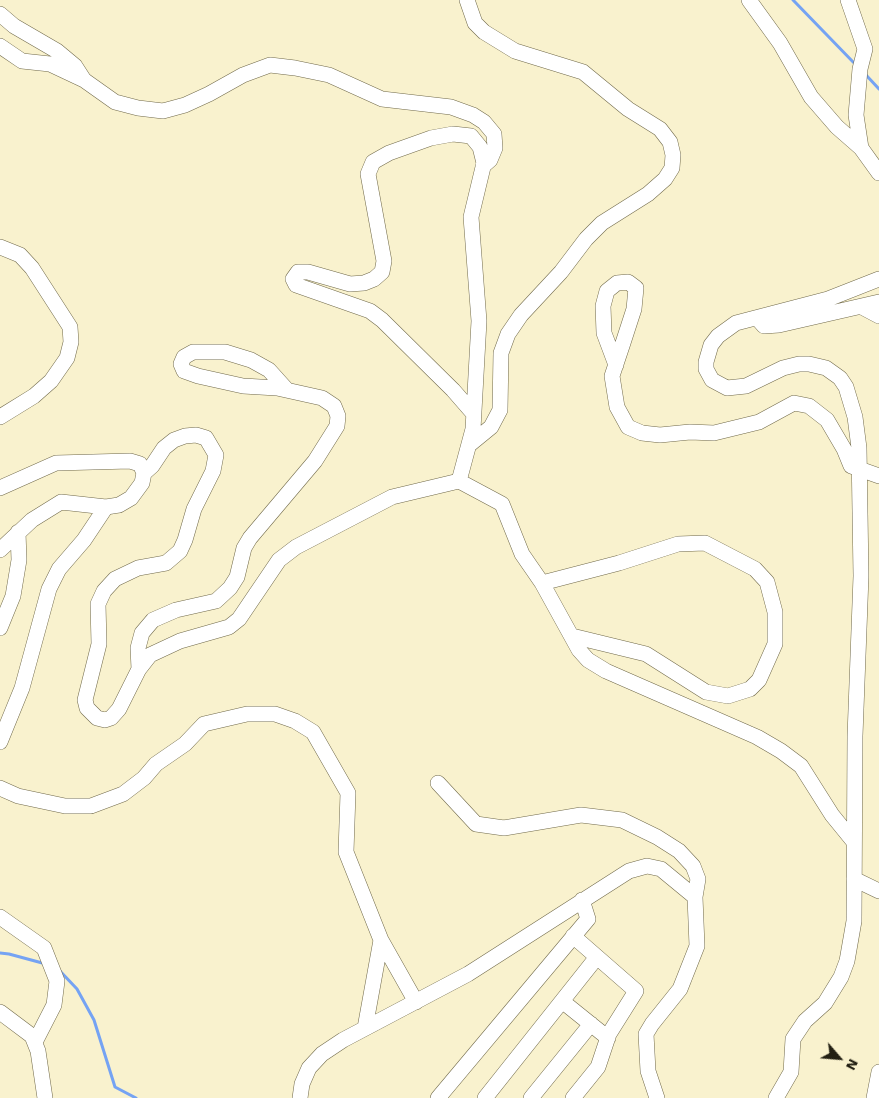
<!DOCTYPE html>
<html>
<head>
<meta charset="utf-8">
<style>
	body { margin:0 }
	#map { position:relative; width:879px; height:1098px; overflow:hidden; background:#f9f2ce; font-family:"Work Sans",sans-serif }
	canvas { display:block }
	.north { position:absolute; left:814px; top:1033px; width:50px; height:50px; -webkit-text-stroke:4px #f9f2ce; paint-order:stroke; rotate:117deg; font-size:14px; font-weight:700; line-height:20px; text-align:center; color:#232013 }
	.north::after { content:''; display:block; margin:auto; width:18px; height:22px; background:#232013; clip-path:polygon(50% 0,100% 100%,50% 72%,0 100%) }
</style>
</head>
<body>
<div id="map">
<canvas width="879" height="1098"></canvas>
<div class="north">N</div>
</div>
<script>
const ctx = document.querySelector('canvas').getContext('2d');
ctx.lineJoin = 'round';
function toPath(rows) {
  const path = new Path2D();
  for (const r of rows) {
    path.moveTo(r[0], r[1]);
    for (let i = 2; i < r.length; i += 2) path.lineTo(r[i], r[i + 1]);
  }
  return path;
}
function strokePath(path, color, width, dash) {
  ctx.strokeStyle = color;
  ctx.lineWidth = width;
  ctx.lineCap = dash ? 'butt' : 'round';
  ctx.setLineDash(dash || []);
  ctx.stroke(path);
}
strokePath(toPath([
	[793,0,856,65],
	[866,75,879,89],
	[0,953,9,954,46,964],
	[60,971,77,989,94,1020,115,1087,136,1098]
]), '#75a3f3', 3);
const minor = toPath([
	[467,0,475,23,484,32,515,51,583,72,628,109,660,129,670,142,673,155,672,168,665,179,648,194,602,223,586,239,561,272,521,315,508,334,501,353,500,410,491,427,469,445],
	[749,0,780,43,811,97,837,127,861,148,879,173],
	[848,0,865,49,860,69,856,115,861,148],
	[0,14,14,26,57,51,75,66,84,80,115,102,138,108,163,111,185,105,209,94,243,75,270,65,295,68,329,75,382,99,451,107,473,115,484,122,494,134,495,148,490,160,483,166],
	[0,46,22,61,50,64,84,80],
	[0,247,20,255,32,268,70,327,71,342,67,358,51,381,34,396,0,417],
	[862,307,879,316],
	[757,318,764,326,779,325,879,302],
	[616,365,604,333,603,306,607,291,617,283,628,282,636,288,634,309,622,346,612,376,617,407,628,427,642,433,660,435,690,432,714,433,759,422,794,403,809,406,827,420,844,449,851,466,879,476],
	[144,473,152,466,164,448,174,440,185,436,196,435,206,438,216,455,213,471,194,509,185,540,180,551,166,563,138,568,115,579,104,591,98,604,99,644,85,700,87,708,97,718,105,720,111,718,119,709,139,669,150,655,180,641,229,627,239,619,279,560,296,547,392,497,459,481,502,504,522,554,542,583,579,650,588,660,606,671,757,737,781,751,801,766,832,815,854,842],
	[459,481,473,429,479,321,471,217,484,163,480,147,471,136,453,134,431,138,389,153,373,162,368,174,384,261,382,272,374,279,364,283,350,284,308,272,298,272,293,279,296,285,370,311,382,320,453,390,473,413],
	[0,488,56,463,130,461,140,464,144,473,142,483,131,498,119,505,106,507,61,502,32,520,0,550],
	[542,583,619,563,678,544,705,543,755,569,767,582,775,612,775,644,759,680,750,689,728,696,706,692,646,654,572,636],
	[0,628,13,596,19,560,18,532],
	[139,669,138,648,142,633,153,620,176,610,216,601,230,588,237,577,244,548,250,538,315,461,337,426,338,416,334,406,322,398,277,388,243,386,198,376,184,371,181,364,184,357,193,352,225,352,251,360,269,370,287,390],
	[0,742,22,688,49,589,59,569,84,540,106,507],
	[438,783,476,824,504,828,581,815,622,820,657,837,679,851,693,866,698,879,695,897,697,946,680,989,652,1024,646,1034,648,1071,657,1098],
	[0,788,18,796,65,806,91,806,123,794,144,778,156,764,185,744,204,724,247,714,275,714,295,721,313,732,348,793,346,852,381,940,416,1002],
	[854,879,879,891],
	[0,917,44,948,57,981,54,1005,35,1042],
	[562,1001,608,1038],
	[0,1012,32,1036,38,1051,45,1098],
	[365,1028,381,940],
	[300,1098,302,1084,309,1068,322,1054,343,1040,468,974,629,871,647,866,661,869,695,897],
	[438,1098,588,919,582,900],
	[485,1098,597,957],
	[531,1098,591,1024],
	[573,1098,598,1067,609,1034,636,991,573,936],
	[776,1098,791,1072,793,1039,805,1021,825,1003,841,977,847,961,854,921,855,736,861,576,859,448,855,417,846,387,840,378,826,368,809,364,799,364,783,368,746,386,727,388,712,380,706,369,706,362,711,345,718,336,736,323,828,299,879,279],
	[874,1098,879,1072]
]);
strokePath(minor, '#716a4b', 16);
strokePath(minor, '#fff', 15);
</script>
</body>
</html>
